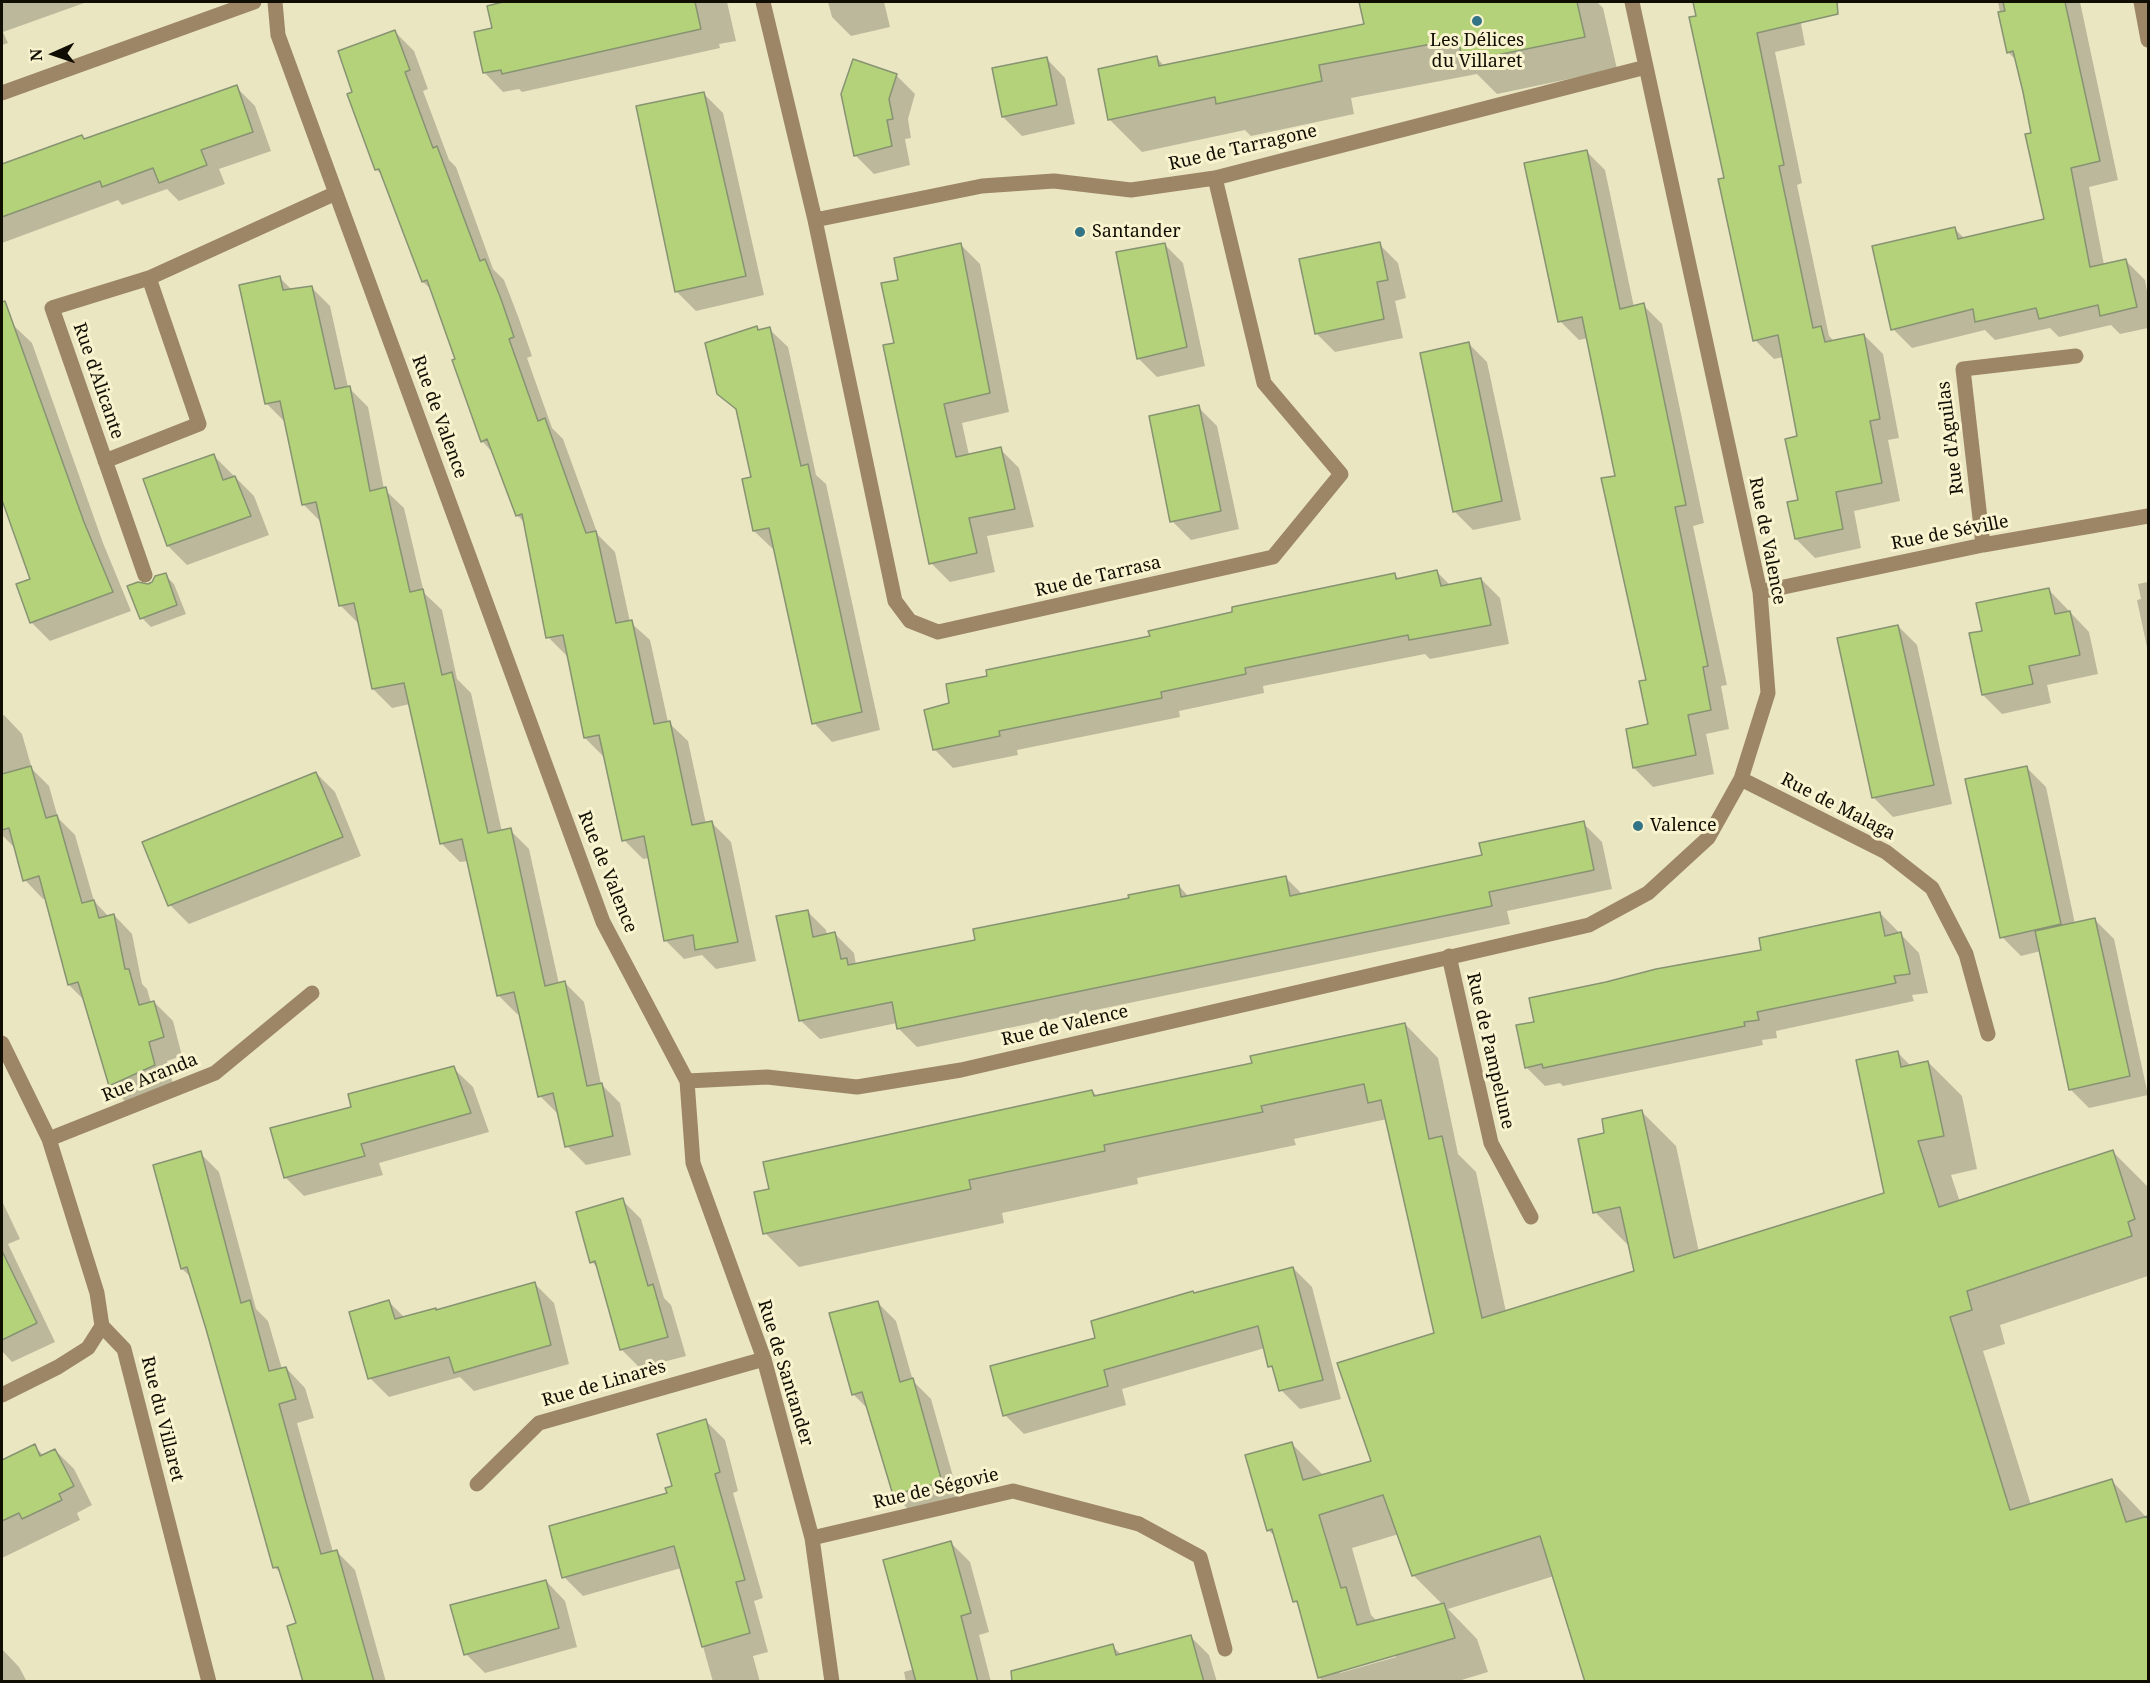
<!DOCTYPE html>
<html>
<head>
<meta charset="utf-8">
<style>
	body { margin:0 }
	#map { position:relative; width:2150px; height:1683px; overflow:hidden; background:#ebe6c2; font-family:"Noto Serif",serif }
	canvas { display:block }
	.frame { position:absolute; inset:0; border:3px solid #100e03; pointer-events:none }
	.north { position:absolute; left:24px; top:24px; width:60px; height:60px; -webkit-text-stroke:4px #f9f3cf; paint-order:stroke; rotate:267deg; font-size:16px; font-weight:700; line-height:24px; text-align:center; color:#100e03 }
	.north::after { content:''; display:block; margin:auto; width:21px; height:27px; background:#100e03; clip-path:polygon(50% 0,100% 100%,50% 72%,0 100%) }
</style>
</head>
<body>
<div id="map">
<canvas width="2150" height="1683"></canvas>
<div class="frame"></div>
<div class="north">N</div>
</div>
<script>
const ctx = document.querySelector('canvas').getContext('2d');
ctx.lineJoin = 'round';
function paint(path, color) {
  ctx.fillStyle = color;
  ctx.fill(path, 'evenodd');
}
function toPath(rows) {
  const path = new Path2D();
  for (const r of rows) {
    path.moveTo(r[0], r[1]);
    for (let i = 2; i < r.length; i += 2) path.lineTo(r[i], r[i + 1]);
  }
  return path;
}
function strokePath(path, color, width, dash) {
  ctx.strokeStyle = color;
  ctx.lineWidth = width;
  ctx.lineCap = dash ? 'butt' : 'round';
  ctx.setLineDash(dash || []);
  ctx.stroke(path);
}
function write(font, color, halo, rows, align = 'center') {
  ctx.font = font + ' "Noto Serif",serif';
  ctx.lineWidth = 6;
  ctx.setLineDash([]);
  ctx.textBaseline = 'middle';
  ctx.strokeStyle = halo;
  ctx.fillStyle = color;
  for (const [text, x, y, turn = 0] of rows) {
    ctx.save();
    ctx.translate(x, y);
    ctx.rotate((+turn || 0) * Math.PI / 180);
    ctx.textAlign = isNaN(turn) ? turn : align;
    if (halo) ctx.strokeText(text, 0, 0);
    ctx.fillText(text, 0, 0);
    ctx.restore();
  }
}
paint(toPath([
	[2,2,87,2,3,32,8,43,2,45],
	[510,2,727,2,736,41,719,44,720,48,522,92,519,89,503,92,484,72,493,29,488,6],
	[828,2,884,2,890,27,851,36,832,17],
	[1361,2,1597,2,1603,8,1617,69,1497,94,1477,74,1351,98,1354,114,1251,136,1245,130,1142,152,1109,119,1157,58,1165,67,1366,25],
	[1694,2,1783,2,1800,18,1805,45,1775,52,1802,183,1797,185,1829,336,1835,342,1864,335,1883,354,1899,438,1888,440,1900,501,1854,511,1861,548,1815,558,1796,539,1799,501,1799,438,1783,357,1774,359,1755,340],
	[1998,2,2080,2,2118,180,2089,187,2104,265,2126,261,2145,280,2148,297,2148,328,2120,334,2111,325,2059,337,2050,328,1995,340,1985,330,1912,348,1893,329,1955,229,1965,239,2046,220,2033,134,2017,61,2008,52],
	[395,32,414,51,428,89,423,91,449,160,456,167,493,269,504,280,519,319,532,356,527,358,552,428,563,439,598,535,615,552,630,622,650,640,668,722,688,741,706,824,712,823,731,842,756,961,716,969,702,955,684,959,665,940,649,858,643,859,624,840,604,757,585,738,569,656,567,656,548,637,526,524,517,515,493,453,482,441,457,360,433,291,423,282,383,176,376,169,354,93],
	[1046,58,1065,78,1075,124,1022,136,1003,117,993,70],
	[896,75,915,94,908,119,911,138,905,139,910,165,874,174,855,155],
	[236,87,255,106,271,151,219,169,225,184,179,201,167,189,122,205,118,200,2,243,2,166,82,136,86,140],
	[704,94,723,113,764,295,696,311,677,292,637,108],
	[1586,151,1605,170,1634,307,1643,305,1662,324,1704,523,1693,526,1727,685,1721,686,1729,729,1706,734,1714,774,1653,787,1634,768,1650,725,1648,681,1617,477,1588,338,1579,340,1560,321],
	[1164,244,1183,263,1205,366,1157,377,1138,358],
	[1379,244,1398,263,1406,298,1395,301,1403,338,1335,352,1316,333],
	[961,245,980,264,1009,412,962,423,969,455,1000,449,1019,468,1034,527,987,536,995,572,950,582,931,563,895,344,900,281],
	[280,278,292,290,311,287,330,306,348,387,368,407,384,489,404,508,424,593,442,610,457,679,471,693,502,832,510,830,529,849,559,984,565,983,584,1002,601,1084,620,1103,631,1155,586,1165,567,1146,559,1115,540,1096,521,1013,517,1014,498,995,468,861,460,862,441,843,410,704,392,708,373,689,360,625,341,606,322,523,304,505,285,422,266,403],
	[2,324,12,324,32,343,103,543,131,611,50,641,31,622,32,580,2,496],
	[757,327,760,331,769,329,788,347,816,475,826,484,880,730,832,742,814,723,775,549,773,549,754,531,753,478,739,413,718,393],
	[1468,343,1487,362,1521,520,1473,530,1454,511],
	[1198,407,1217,426,1239,529,1191,540,1172,521],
	[214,456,254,496,269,535,187,565,168,546],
	[1437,572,1450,585,1481,579,1500,598,1509,644,1430,659,1425,654,1263,686,1264,693,1179,711,1180,717,1017,750,1018,755,953,768,934,749,951,704,989,677,1151,637,1395,575,1400,580],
	[165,575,174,584,186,614,151,627,142,618,148,586],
	[2148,582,2148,652,2137,600,2141,599,2138,584],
	[2049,590,2089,632,2098,674,2047,685,2051,703,2002,714,1983,695,1983,632],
	[1898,626,1917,645,1952,804,1893,817,1874,798],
	[4,715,22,734,32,769,49,786,58,818,75,835,94,901,109,917,114,915,132,934,142,984,147,989,151,1003,154,1002,173,1021,182,1056,167,1061,173,1084,128,1104,110,1086,85,1001,69,985,46,898,43,899,25,880,17,850,2,835,2,716],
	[2027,768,2046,787,2075,924,2095,920,2114,939,2148,1095,2089,1108,2070,1089,2041,951,2021,956,2002,937],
	[316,773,335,792,361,856,189,924,170,905],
	[1583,823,1602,842,1612,889,1507,911,1510,924,917,1047,898,1028,897,1023,820,1039,800,1020,807,911,826,930,827,936,835,934,854,953,856,965,977,941,1179,886,1189,897,1286,878,1303,895,1484,856],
	[1880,913,1919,953,1928,993,1912,995,1914,1001,1776,1031,1777,1038,1762,1040,1763,1045,1563,1086,1560,1083,1545,1086,1526,1067,1535,1023],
	[1405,1024,1438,1058,1458,1154,1476,1172,1506,1312,1635,1272,1629,1246,1595,1212,1606,1134,1642,1112,1676,1146,1699,1252,1886,1194,1897,1052,1911,1066,1928,1062,1962,1096,1977,1169,1951,1175,1960,1202,2113,1152,2147,1186,2148,1191,2148,1276,2000,1325,2005,1344,1983,1351,2031,1505,2112,1481,2147,1518,2148,1517,2148,1682,1586,1682,1554,1576,1448,1609,1477,1639,1488,1672,1455,1682,1323,1682,1319,1677,1300,1606,1294,1601,1276,1537,1268,1530,1291,1443,1324,1476,1373,1462,1436,1334,1387,1119,1294,1139,1296,1145,1137,1178,1138,1184,1002,1213,1004,1223,799,1267,765,1233,1092,1091,1097,1096,1253,1064],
	[1399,1534,1413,1575,1443,1605,1378,1622,1371,1615,1352,1548],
	[1395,1654,1396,1657,1340,1673,1340,1670],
	[453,1068,473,1087,489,1132,379,1163,383,1175,304,1196,285,1177,353,1108],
	[200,1153,219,1172,256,1309,268,1321,282,1369,286,1368,305,1388,314,1418,297,1423,333,1552,336,1551,355,1570,386,1682,304,1682,298,1624,282,1574,274,1567,192,1278,182,1269],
	[622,1200,641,1219,664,1298,671,1305,686,1356,640,1368,621,1349,599,1269,592,1262],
	[2,1201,20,1239,8,1244,55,1342,12,1362,2,1351],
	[1293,1268,1312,1287,1341,1399,1300,1409,1281,1390,1276,1372,1270,1366,1265,1348,1122,1389,1126,1405,1024,1434,1005,1415,1097,1339,1194,1295],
	[535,1284,554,1303,569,1364,474,1391,460,1377,389,1397,370,1378,389,1302,405,1318,435,1309,437,1311],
	[877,1302,896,1321,913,1381,931,1399,960,1501,913,1514,894,1495,869,1410,853,1394],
	[706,1421,725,1440,738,1491,733,1493,763,1598,754,1601,768,1652,753,1656,760,1682,713,1682,681,1568,583,1596,564,1577,669,1494],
	[34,1446,44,1456,55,1450,74,1469,92,1505,77,1513,80,1520,2,1558,2,1462],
	[951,1543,970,1562,989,1632,979,1635,991,1682,906,1682,904,1672,914,1669],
	[546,1581,565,1601,577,1647,485,1673,466,1654],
	[1190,1636,1209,1655,1217,1682,1044,1682,1112,1646,1122,1655],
	[2,1649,19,1667,27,1682,2,1682]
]), '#0003');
const building = toPath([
	[503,2,695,2,701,29,502,74,501,70,483,73,474,32,492,28,487,6,503,2],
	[1359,2,1577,2,1585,37,1463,62,1458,39,1319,65,1322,81,1216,104,1215,97,1108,120,1098,69,1157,56,1159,66,1364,24,1359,2],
	[1693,2,1837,2,1838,14,1757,33,1784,165,1779,166,1813,328,1821,326,1825,342,1864,334,1880,419,1870,421,1882,483,1836,492,1843,529,1795,539,1787,502,1798,500,1785,439,1797,436,1778,335,1753,341,1718,179,1724,178,1689,17,1696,16,1693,2],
	[2003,2,2065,2,2100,161,2071,168,2090,267,2126,259,2137,307,2100,316,2098,305,2039,319,2036,308,1975,322,1973,309,1891,330,1872,246,1955,227,1958,239,2044,219,2025,134,2031,133,2023,92,2013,51,2007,53,1998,12,2005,11,2003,2],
	[395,30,410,70,405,72,433,148,437,146,480,261,485,259,501,299,514,337,509,339,538,421,545,418,586,533,596,531,616,623,632,620,654,724,670,721,692,825,712,821,738,942,695,950,693,935,664,941,644,836,622,841,599,735,584,738,563,635,546,638,522,514,516,516,487,439,481,442,452,360,455,359,427,280,422,282,379,169,375,170,347,94,352,92,338,51,395,30],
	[1047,57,1057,105,1002,117,992,68,1047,57],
	[853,59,897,74,889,99,893,119,887,120,892,146,854,156,841,94,853,59],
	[237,85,253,132,201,150,207,165,159,183,153,168,102,187,100,181,2,217,2,164,82,135,84,139,237,85],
	[704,92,746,276,675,292,636,106,704,92],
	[1587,150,1620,309,1644,303,1686,505,1675,507,1708,666,1703,667,1711,710,1688,715,1696,755,1633,768,1626,729,1648,724,1639,681,1646,680,1601,478,1615,476,1582,317,1558,322,1524,163,1587,150],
	[1380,242,1388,280,1377,282,1384,319,1315,334,1299,259,1380,242],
	[961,243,990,393,944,404,956,457,1001,447,1015,509,969,518,977,553,929,564,883,345,894,343,881,283,898,280,894,258,961,243],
	[1165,243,1187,347,1137,359,1116,252,1165,243],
	[280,276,283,290,312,286,335,389,350,386,370,491,386,487,410,592,423,589,442,675,452,672,488,833,511,828,545,986,565,981,587,1086,602,1083,613,1136,565,1147,553,1093,538,1097,514,992,497,996,462,839,440,844,404,683,372,689,354,603,339,606,316,502,302,505,280,401,265,404,239,285,280,276],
	[5,301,84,522,113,592,30,623,16,584,30,579,2,500,2,302,5,301],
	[757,326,758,330,770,327,801,466,808,464,862,712,812,724,769,528,753,531,742,479,751,477,736,409,717,394,705,343,757,326],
	[1469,342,1502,501,1453,512,1420,353,1469,342],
	[1199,405,1221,511,1170,522,1149,416,1199,405],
	[214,454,223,480,235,476,251,516,167,546,143,479,214,454],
	[1437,570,1441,586,1481,578,1491,625,1409,640,1408,635,1245,668,1246,674,1161,692,1162,698,999,731,1000,736,933,750,924,710,949,703,946,684,987,676,986,670,1150,636,1148,631,1232,612,1232,607,1395,573,1396,579,1437,570],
	[166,573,177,605,140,619,127,586,138,582,148,584,152,582,155,576,166,573],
	[2049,588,2055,614,2070,611,2080,655,2029,666,2033,684,1982,695,1969,633,1982,631,1976,603,2049,588],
	[1898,625,1934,785,1872,798,1837,638,1898,625],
	[31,766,46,818,57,815,82,903,94,900,99,918,114,914,125,969,129,969,139,1005,154,1001,164,1037,149,1042,155,1065,109,1086,78,982,68,985,39,876,23,881,9,828,2,830,2,774,31,766],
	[2027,766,2061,924,2000,938,1965,779,2027,766],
	[316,772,343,837,168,906,142,842,316,772],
	[1584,821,1594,870,1489,892,1492,906,897,1029,892,1002,799,1021,776,916,808,910,813,937,835,932,841,959,847,958,848,965,975,940,973,929,1129,898,1128,895,1179,885,1181,897,1286,876,1290,896,1482,855,1479,843,1584,821],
	[1880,912,1885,936,1901,932,1910,974,1894,976,1896,983,1757,1012,1759,1020,1744,1022,1745,1026,1543,1068,1542,1064,1525,1068,1516,1025,1534,1022,1529,998,1606,982,1656,969,1761,950,1759,938,1880,912],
	[2095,918,2130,1076,2069,1090,2035,931,2095,918],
	[1405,1023,1429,1139,1442,1136,1482,1318,1634,1271,1620,1207,1593,1213,1590,1198,1578,1139,1604,1133,1602,1119,1642,1110,1674,1258,1884,1193,1856,1060,1898,1051,1901,1067,1928,1061,1944,1136,1918,1141,1939,1207,2113,1150,2135,1219,2128,1222,2132,1236,1967,1291,1972,1310,1950,1317,2010,1510,2112,1479,2126,1522,2148,1516,2148,1682,1585,1682,1540,1536,1412,1576,1383,1495,1319,1515,1341,1588,1346,1587,1357,1625,1444,1603,1455,1638,1318,1678,1297,1601,1293,1602,1272,1529,1267,1531,1245,1455,1292,1442,1303,1480,1371,1461,1337,1363,1434,1333,1381,1100,1368,1103,1364,1084,1261,1106,1263,1112,1104,1145,1105,1151,969,1180,971,1189,763,1234,754,1192,769,1189,763,1162,1092,1090,1094,1096,1252,1063,1250,1056,1405,1023],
	[454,1066,471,1113,361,1144,365,1156,284,1178,270,1128,351,1107,348,1094,454,1066],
	[201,1151,241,1303,250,1300,269,1371,286,1367,296,1399,279,1404,306,1502,321,1554,337,1550,374,1682,303,1682,287,1626,296,1623,278,1567,273,1568,206,1329,187,1267,181,1269,153,1165,201,1151],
	[623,1198,648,1286,653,1284,668,1337,620,1350,595,1261,590,1263,576,1212,623,1198],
	[2,1251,37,1323,2,1340,2,1251],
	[1293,1267,1323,1380,1279,1391,1272,1366,1268,1367,1258,1326,1104,1370,1108,1386,1003,1416,990,1366,1095,1338,1091,1321,1193,1291,1194,1293,1293,1267],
	[535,1282,551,1345,454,1373,449,1357,368,1379,349,1312,389,1300,395,1319,436,1308,436,1310,535,1282],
	[878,1301,900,1382,913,1378,942,1482,893,1495,862,1392,852,1395,829,1313,878,1301],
	[706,1419,720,1472,715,1474,745,1580,736,1582,750,1633,702,1647,674,1546,562,1578,549,1526,667,1493,665,1488,672,1486,657,1434,706,1419],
	[35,1444,40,1456,55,1449,74,1486,59,1494,62,1500,22,1519,19,1513,2,1521,2,1460,35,1444],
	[951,1541,971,1613,961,1616,978,1682,916,1682,883,1560,951,1541],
	[546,1580,559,1628,464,1655,450,1605,546,1580],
	[1191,1635,1204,1682,1012,1682,1011,1671,1113,1644,1116,1655,1191,1635]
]);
paint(building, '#b4d279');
strokePath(building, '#879373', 1.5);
strokePath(toPath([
	[1139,1524,1200,1557,1225,1649]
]), '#9d8665', 15);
strokePath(toPath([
	[275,2,278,35,603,922,687,1081,767,1077,857,1087,961,1070,1589,925,1648,893,1708,838,1741,779,1768,693,1760,592,1632,2],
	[763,2,815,220,982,186,1054,181,1131,190,1215,178,1646,67],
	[2,93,254,2],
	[815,220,895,601,910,621,938,632,1273,557,1341,474,1264,383,1215,178],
	[105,461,199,424,149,278],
	[1983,545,1963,369,2076,356],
	[145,575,52,308,149,278,336,193],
	[1760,592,1983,545,2148,516],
	[1741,779,1886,852,1932,888,1966,954,1988,1034],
	[1449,956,1491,1143,1531,1217],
	[2,1043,49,1139,97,1293,102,1326,124,1349,209,1682],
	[687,1081,693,1163,764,1359,812,1538,832,1682],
	[49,1139,215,1073,312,993],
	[2,1395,58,1367,88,1348,102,1326],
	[477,1484,539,1423,764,1359],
	[812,1538,1013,1491,1139,1524]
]), '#9d8665', 15);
strokePath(toPath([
	[2141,2,2148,40]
]), '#9d8665', 15);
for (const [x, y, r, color] of [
	[1477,21,6,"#327386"],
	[1080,232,6,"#327386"],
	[1638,826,6,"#327386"]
]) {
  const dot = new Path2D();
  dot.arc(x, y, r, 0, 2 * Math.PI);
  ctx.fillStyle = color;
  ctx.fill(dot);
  strokePath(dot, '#f9f3cf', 2);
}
write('18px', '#100e03', '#f9f3cf', [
	["Les Délices",1477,41,"center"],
	["du Villaret",1477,62,"center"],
	["Santander",1092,232],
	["Valence",1650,826]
], 'left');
write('18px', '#100e03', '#f9f3cf', [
	["Rue de Tarragone",1243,148,-13],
	["Rue d'Alicante",98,381,71],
	["Rue de Valence",439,417,70],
	["Rue d'Aguilas",1951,438,-97],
	["Rue de Séville",1950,533,-11],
	["Rue de Valence",1767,541,79],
	["Rue de Tarrasa",1098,577,-13],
	["Rue de Malaga",1838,807,27],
	["Rue de Valence",607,872,68],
	["Rue de Valence",1065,1026,-13],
	["Rue de Pampelune",1490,1051,77],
	["Rue Aranda",150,1078,-22],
	["Rue de Santander",785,1373,73],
	["Rue de Linarès",604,1384,-16],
	["Rue du Villaret",162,1419,76],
	["Rue de Ségovie",936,1489,-13]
]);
</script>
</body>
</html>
